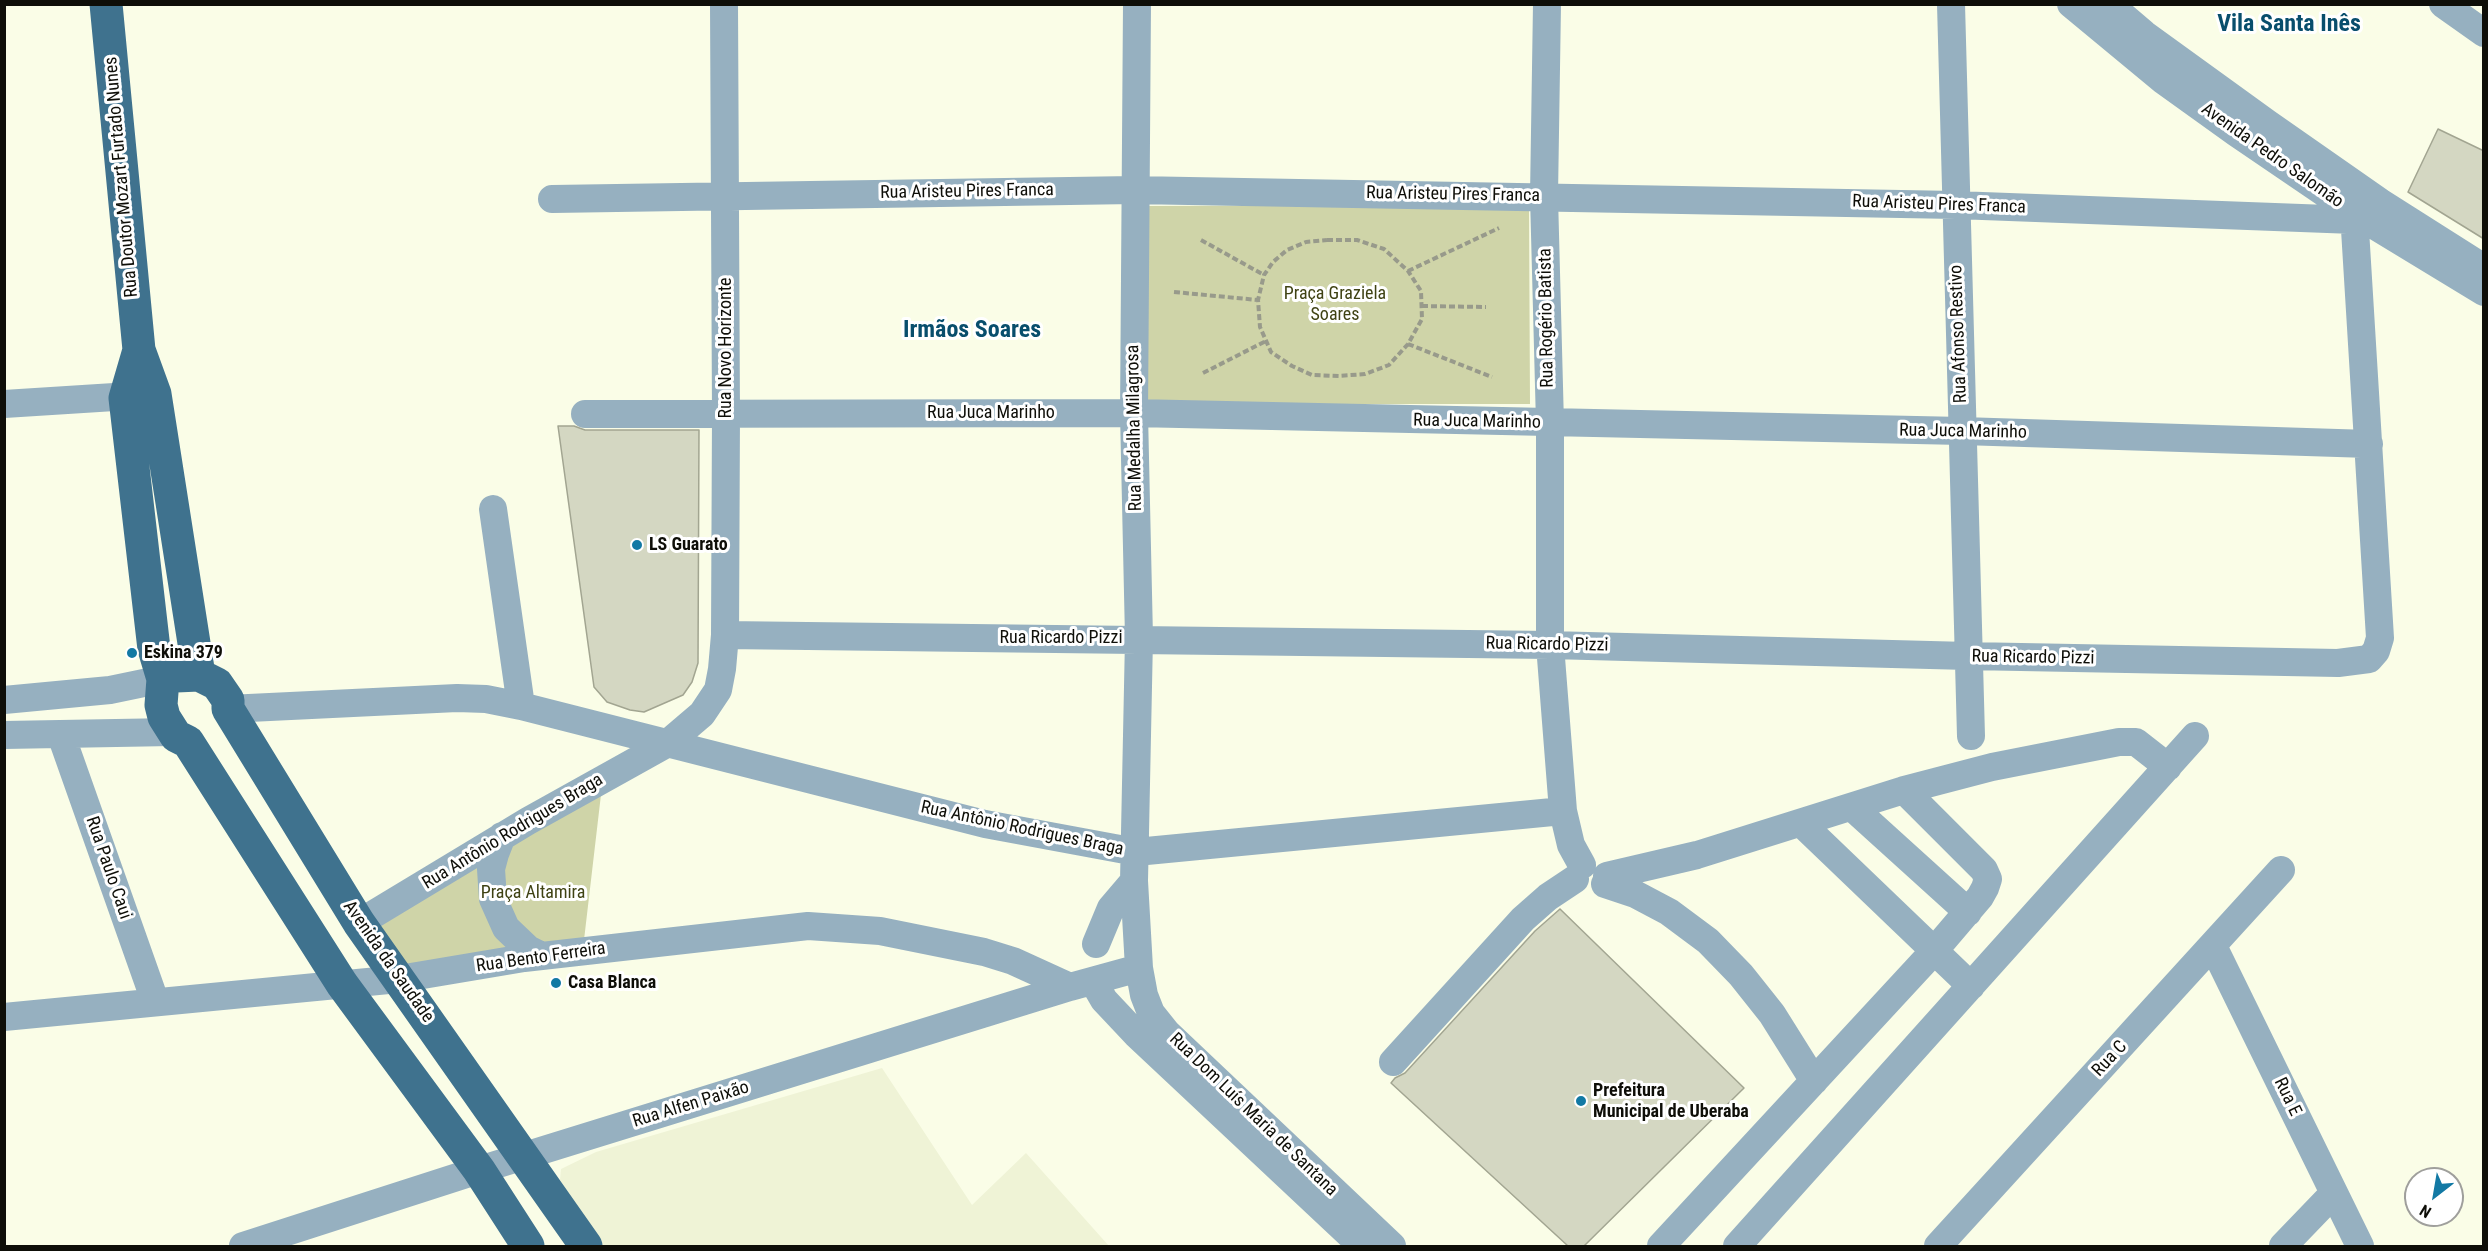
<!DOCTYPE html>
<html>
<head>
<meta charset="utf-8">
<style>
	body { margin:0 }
	#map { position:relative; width:2488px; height:1251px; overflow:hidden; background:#fafde7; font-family:"Roboto Condensed",sans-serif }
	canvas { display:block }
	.frame { position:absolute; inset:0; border:6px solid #0e0e08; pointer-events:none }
	.north { position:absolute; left:2404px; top:1167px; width:60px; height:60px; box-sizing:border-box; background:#fff; border:2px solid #9f9f9c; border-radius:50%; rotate:211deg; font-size:16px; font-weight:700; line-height:24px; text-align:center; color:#0e0e08 }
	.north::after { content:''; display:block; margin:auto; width:21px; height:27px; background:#1279a4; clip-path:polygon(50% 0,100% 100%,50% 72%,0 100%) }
</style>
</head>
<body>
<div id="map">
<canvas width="2488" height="1251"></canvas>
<div class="frame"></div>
<div class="north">N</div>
</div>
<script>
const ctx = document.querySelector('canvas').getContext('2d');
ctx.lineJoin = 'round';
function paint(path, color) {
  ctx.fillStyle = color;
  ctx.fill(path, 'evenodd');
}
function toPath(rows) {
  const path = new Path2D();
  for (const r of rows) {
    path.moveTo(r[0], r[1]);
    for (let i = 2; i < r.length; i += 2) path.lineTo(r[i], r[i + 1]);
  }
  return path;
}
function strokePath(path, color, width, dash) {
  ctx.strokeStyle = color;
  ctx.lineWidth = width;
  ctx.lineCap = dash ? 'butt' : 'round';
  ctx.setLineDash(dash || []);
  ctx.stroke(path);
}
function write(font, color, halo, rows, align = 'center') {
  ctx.font = font + ' "Roboto Condensed",sans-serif';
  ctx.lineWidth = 6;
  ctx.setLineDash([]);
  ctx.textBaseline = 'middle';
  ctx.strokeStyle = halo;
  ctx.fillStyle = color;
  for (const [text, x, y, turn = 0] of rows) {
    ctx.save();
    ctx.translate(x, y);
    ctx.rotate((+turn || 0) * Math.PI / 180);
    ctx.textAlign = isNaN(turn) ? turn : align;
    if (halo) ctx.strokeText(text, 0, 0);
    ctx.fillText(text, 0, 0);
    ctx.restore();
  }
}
paint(toPath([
	[882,1068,972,1205,1026,1153,1109,1246,603,1246,560,1180,561,1169,596,1152]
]), '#eff3d6');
paint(toPath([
	[1529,205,1530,404,1141,404,1140,206],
	[602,786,584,940,402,965,371,923]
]), '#cfd4a8');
const building = toPath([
	[2438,129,2484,151,2484,239,2408,192,2438,129],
	[558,426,574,426,585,430,699,430,698,663,692,682,683,695,644,712,630,710,607,702,594,687,558,426],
	[1560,909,1744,1088,1584,1246,1568,1246,1391,1083,1395,1078,1405,1073,1535,931,1560,909]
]);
paint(building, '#d4d7c2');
strokePath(building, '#a2a591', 1.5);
strokePath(toPath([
	[1201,240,1264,275],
	[1327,240,1357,240,1384,249,1408,271,1421,291,1422,319,1408,344,1389,365,1365,374,1339,376,1312,375,1292,366,1271,352,1260,327,1258,300,1264,275,1273,262,1287,250,1306,242,1327,240],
	[1408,271,1499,228],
	[1174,292,1258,300],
	[1422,306,1486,307],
	[1408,344,1492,377],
	[1203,373,1266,341]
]), '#989a8b', 4, [6, 3]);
strokePath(toPath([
	[1137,4,1134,413,1139,638,1134,881,1139,968,1144,995,1151,1013,1167,1033,1392,1246],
	[1547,4,1544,196,1550,424,1550,645,1563,811,1571,845,1582,865],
	[1951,4,1971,736],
	[2071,4,2164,81,2235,132,2354,213,2484,292],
	[2109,4,2144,34,2267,123,2380,202,2484,268],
	[2443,4,2484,33],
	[552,199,1134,190,1956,205,2354,220],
	[4,404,146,395],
	[585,414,1134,413,1962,431,2369,444],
	[493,509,521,706],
	[725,635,1550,645,1968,656,2338,663,2369,659,2376,651,2380,638,2354,213],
	[4,700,110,690,163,679],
	[228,709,457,698,486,699,521,706,985,824,1136,852,1563,811],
	[4,735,172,732],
	[61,735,155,1001],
	[1852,807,1968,912],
	[1801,823,1971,986],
	[502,836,495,854,491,869,493,899,506,928,528,949,542,956],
	[1607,876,1697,855,1904,790,1992,767,2119,742,2136,742,2168,767],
	[1605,884,1635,894,1669,912,1708,941,1741,975,1772,1014,1814,1081],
	[359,923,528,821,668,743,702,714,718,690,722,669,725,635,726,414,724,4],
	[1096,944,1111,908,1134,881],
	[2213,946,2360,1246],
	[1093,981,1104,1000,1136,1034,1362,1246],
	[4,1017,399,979,524,958,808,926,880,931,984,952,1013,961,1070,987],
	[1393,1062,1523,919,1548,897,1575,879],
	[243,1246,479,1170,1070,987,1139,968],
	[1661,1246,1934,951,1980,897,1985,888,1988,879,1984,870,1904,790],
	[1737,1246,2195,736],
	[1938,1246,2281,870],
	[2283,1246,2334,1193]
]), '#96b0c0', 28);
strokePath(toPath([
	[106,4,139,350,155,394,199,675],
	[139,350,125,398,154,649,163,679,161,705,164,717,176,736,188,742,342,984,479,1170,528,1246],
	[163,679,176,676,199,675,217,684,228,700,228,709,359,923,586,1246]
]), '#3f728e', 33);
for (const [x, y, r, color] of [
	[637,545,6,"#1279a4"],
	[132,653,6,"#1279a4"],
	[556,983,6,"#1279a4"],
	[1581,1101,6,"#1279a4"]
]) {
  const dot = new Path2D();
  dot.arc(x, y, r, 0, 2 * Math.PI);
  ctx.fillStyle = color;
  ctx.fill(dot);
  strokePath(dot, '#fff', 2);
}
write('18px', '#0e0e08', '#fff', [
	["Avenida Pedro Salomão",2272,156,35],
	["Rua Doutor Mozart Furtado Nunes",122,177,-95],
	["Rua Aristeu Pires Franca",967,192,-1],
	["Rua Aristeu Pires Franca",1453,195,1],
	["Rua Aristeu Pires Franca",1939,205,2],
	["Rua Rogério Batista",1547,318,-91],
	["Rua Afonso Restivo",1959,334,-92],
	["Rua Novo Horizonte",726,348,-90],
	["Rua Juca Marinho",991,413],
	["Rua Juca Marinho",1477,422,1],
	["Rua Medalha Milagrosa",1135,428,-91],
	["Rua Juca Marinho",1963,432,1],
	["Rua Ricardo Pizzi",1061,638],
	["Rua Ricardo Pizzi",1547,645,1],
	["Rua Ricardo Pizzi",2033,658,1],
	["Rua Antônio Rodrigues Braga",1022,829,12],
	["Rua Antônio Rodrigues Braga",513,832,-31],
	["Rua Paulo Caui",108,868,71],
	["Rua Bento Ferreira",541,958,-8],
	["Avenida da Saudade",388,962,55],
	["Rua C",2110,1059,-47],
	["Rua E",2287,1097,64],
	["Rua Alfen Paixão",691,1105,-17],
	["Rua Dom Luís Maria de Santana",1253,1115,44]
]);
write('18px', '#3f4213', '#fff', [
	["Praça Graziela",1335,294],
	["Soares",1335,315],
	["Praça Altamira",533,893]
]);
write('bold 18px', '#0e0e08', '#fff', [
	["LS Guarato",649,545],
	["Eskina 379",144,653],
	["Casa Blanca",568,983],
	["Prefeitura",1593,1091],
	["Municipal de Uberaba",1593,1112]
], 'left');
write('bold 24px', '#084e6c', '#fff', [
	["Vila Santa Inês",2289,25],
	["Irmãos Soares",972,331]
]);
</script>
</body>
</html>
